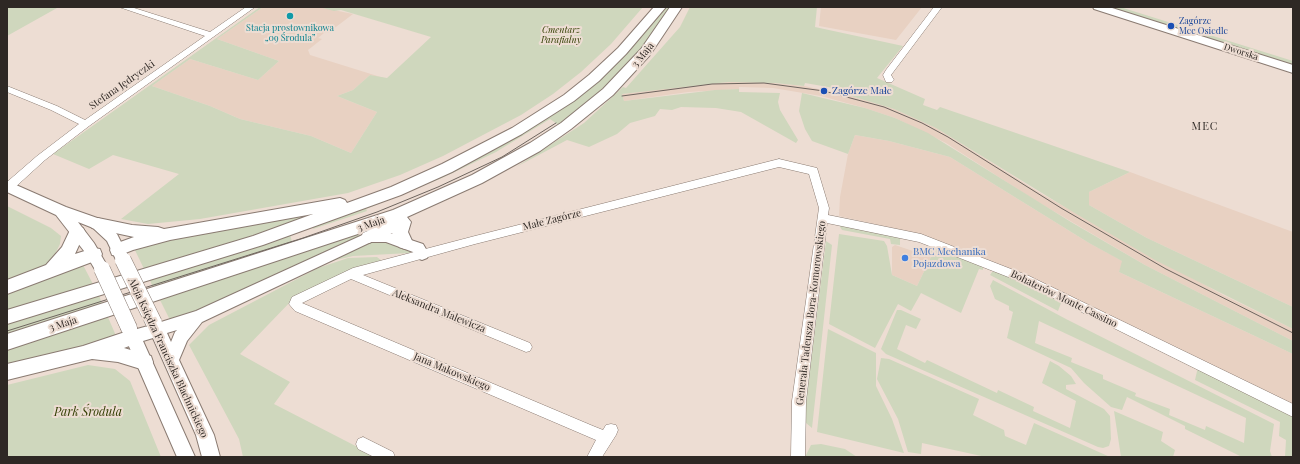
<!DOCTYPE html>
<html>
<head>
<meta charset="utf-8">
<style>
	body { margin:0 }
	#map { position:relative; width:1300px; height:464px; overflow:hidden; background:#edddd3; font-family:"Playfair Display",serif }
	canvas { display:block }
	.frame { position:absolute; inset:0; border:8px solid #2e2824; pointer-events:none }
</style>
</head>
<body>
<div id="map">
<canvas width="1300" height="464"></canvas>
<div class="frame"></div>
</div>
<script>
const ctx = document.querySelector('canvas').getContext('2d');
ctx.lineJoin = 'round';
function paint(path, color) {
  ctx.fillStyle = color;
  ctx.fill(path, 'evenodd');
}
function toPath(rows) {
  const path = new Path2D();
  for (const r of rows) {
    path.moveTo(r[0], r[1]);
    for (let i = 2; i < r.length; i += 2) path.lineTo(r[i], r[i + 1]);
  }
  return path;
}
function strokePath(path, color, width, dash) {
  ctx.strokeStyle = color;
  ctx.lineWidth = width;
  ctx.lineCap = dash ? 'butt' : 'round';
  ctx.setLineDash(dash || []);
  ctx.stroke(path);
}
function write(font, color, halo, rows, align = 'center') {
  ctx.font = font + ' "Playfair Display",serif';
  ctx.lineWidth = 4;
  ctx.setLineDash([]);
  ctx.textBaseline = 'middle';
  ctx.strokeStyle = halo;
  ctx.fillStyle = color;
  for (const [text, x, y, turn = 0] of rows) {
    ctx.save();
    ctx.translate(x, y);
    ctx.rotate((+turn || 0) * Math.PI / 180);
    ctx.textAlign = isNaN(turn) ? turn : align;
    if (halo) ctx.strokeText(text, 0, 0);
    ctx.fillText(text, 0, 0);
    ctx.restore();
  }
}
paint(toPath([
	[263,7,319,7,353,14,328,33,324,33,318,38,322,39,308,50,310,55,387,79,370,75,353,90,337,96,377,112,351,153,311,136,240,119,210,106,152,86,190,59,258,80,279,61,217,39],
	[821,7,922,7,896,40,819,26],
	[751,81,804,86,851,96,894,109,936,128,1040,193,1223,295,1293,329,1293,341,1145,265,1033,199,946,143,895,118,865,108,821,96,773,88,739,87,739,89,688,92,624,101,622,94,712,83],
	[855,135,889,141,950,157,1089,243,1123,261,1119,272,1293,354,1293,405,1153,336,1020,274,923,235,839,216,840,197,848,154],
	[1130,172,1293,232,1293,307,1147,238,1089,205,1089,192],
	[895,245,931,257,917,286,892,275,892,247]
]), '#e8d1c2');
paint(toPath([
	[7,7,54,7,57,8,7,36],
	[260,7,263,7,217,39,279,61,258,80,190,59,152,86,210,106,240,119,311,136,351,153,377,112,337,96,353,90,370,75,387,78,431,37,341,10,334,11,319,7,643,7,611,44,581,72,553,94,521,115,443,156,400,175,348,193,200,219,148,224,121,219,179,174,113,155,89,169,53,154],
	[664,7,672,7,654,35,619,77,560,126,550,119,496,152,442,178,366,209,367,211,313,229,314,225,456,168,626,53,650,27],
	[690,7,817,7,815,27,903,46,877,78,925,99,923,105,937,110,940,107,1130,172,1089,192,1089,205,1147,238,1293,307,1293,329,1155,260,1073,212,936,128,894,109,851,96,852,93,828,87,805,83,804,86,775,83,728,82,622,94,624,101,715,90,739,89,739,92,780,93,778,102,780,110,798,140,796,143,741,112,716,108,681,107,672,110,660,109,655,116,630,123,617,134,589,147,567,140,516,167,584,123,623,87,626,88,680,27],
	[1110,7,1120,7,1293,61,1293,65],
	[802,93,865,108,895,118,928,133,1071,222,1145,265,1293,341,1293,354,1119,272,1122,261,1089,243,950,157,889,141,855,135,848,154,812,141,805,129,799,111],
	[7,206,51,228,61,236,60,244,54,256,58,260,7,282],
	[341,208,145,271,133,246],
	[379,225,380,227,172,324,159,298],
	[839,225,900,237,900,245,891,244,890,239,842,230],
	[290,234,293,246,154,290,149,278],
	[839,234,884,241,887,246,892,275,917,286,931,257,930,246,979,264,983,268,983,270,979,269,961,313,921,293,911,311,898,304,875,348,829,324],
	[378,239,411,250,410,253,353,256,328,262,368,241],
	[826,241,832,245,812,428,806,423,806,403],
	[377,257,382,261,294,298,240,354,290,382,274,404,377,457,243,457,239,439,189,345,209,325,318,268,348,258],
	[83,265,94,286,7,313,7,291],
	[998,271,1023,282,1061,303,1058,311,990,275,992,272],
	[993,280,1066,319,1274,424,1270,451,1272,457,1242,457,1185,429,1185,426,1127,397,1122,410,1111,407,1084,383,1071,368,1007,338,1013,312,1009,310,1009,306,995,299,990,286],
	[1039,321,1246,418,1244,443,1206,426,1205,430,1169,415,1170,409,1135,396,1136,393,1103,379,1103,375,1071,362,1072,358,1035,343],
	[98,293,103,306,7,337,7,321],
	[897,310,901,310,921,319,916,329,906,325,897,349,925,363,927,360,997,393,998,390,1034,407,1033,411,1070,428,1076,401,1042,383,1050,361,1059,366,1071,376,1076,384,1066,385,1066,389,1104,409,1110,416,1111,439,1109,446,1103,448,1098,447,886,354,881,349],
	[107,315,117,338,7,367,7,347],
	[828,329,876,353,876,386,892,419,904,453,817,432],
	[881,358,889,359,979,399,973,415,1004,430,1005,436,1026,445,1034,423,1110,457,986,457,922,443,921,454,908,452,898,419,877,379],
	[88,365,115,369,130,381,161,457,7,457,7,385],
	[1198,367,1293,415,1293,457,1285,457,1286,440,1279,436,1280,422,1195,380],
	[1114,411,1163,432,1161,441,1175,450,1173,457,1121,457],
	[821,444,845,449,857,457,805,457,811,445]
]), '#cfd7bd');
const minor = toPath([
	[119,7,131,7,210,32,246,7,255,7,89,126,45,160,11,191,7,192,7,182,37,156,79,124,51,110,7,92,7,86,57,106,85,120,205,36,119,7],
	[934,7,942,7,891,75,894,80,892,82,886,82,883,75,886,70,934,7],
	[779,159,817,168,829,208,828,215,921,234,1029,276,1293,404,1293,417,1021,282,919,242,827,223,806,401,805,457,791,457,792,401,819,208,809,174,779,167,475,244,363,275,530,343,532,347,530,351,526,352,351,279,302,303,593,426,603,430,606,425,611,424,616,425,618,430,616,435,602,457,587,457,596,440,295,311,289,304,292,297,353,268,475,236,779,159],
	[363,437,393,452,395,457,374,457,358,449,356,444,358,439,363,437]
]);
const tertiary = toPath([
	[1093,7,1109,7,1293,65,1293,73,1094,9,1093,7],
	[7,181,66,207,103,220,117,234,130,260,128,264,123,266,118,264,107,241,93,228,78,222,94,243,109,269,107,273,102,275,97,273,84,251,56,215,7,192,7,181],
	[369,232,387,232,423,244,429,254,427,258,422,260,417,258,413,252,386,242,371,242,202,322,187,341,179,360,214,435,220,457,202,457,196,435,153,338,143,341,195,457,177,457,121,328,123,323,129,321,135,323,137,329,148,326,146,323,149,318,154,316,159,318,161,322,196,311,369,232],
	[177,330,175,332,171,342,167,333,177,330]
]);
const secondary = toPath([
	[654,7,666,7,626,54,599,81,574,101,522,134,452,172,401,195,263,245,7,324,7,310,253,236,313,214,170,240,133,250,118,256,112,255,110,250,112,245,134,237,92,228,90,224,92,220,98,218,132,225,158,227,164,229,340,198,345,200,347,203,391,187,442,164,512,128,564,95,589,75,618,48,654,7],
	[670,7,682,7,650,55,613,95,571,129,540,151,482,183,407,217,411,222,408,232,413,243,411,247,405,249,399,247,392,233,369,243,363,241,361,237,363,233,370,230,7,350,7,334,393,210,472,175,530,143,561,123,603,89,641,49,670,7],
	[77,226,83,228,85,232,75,254,94,248,100,249,102,254,100,259,7,294,7,280,46,265,62,247,71,228,77,226],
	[134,329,140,332,143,337,140,342,124,348,151,356,153,362,151,368,144,370,118,362,92,359,7,380,7,364,83,346,134,329]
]);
strokePath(minor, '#8a7b72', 1);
strokePath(tertiary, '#8a7b72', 2);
strokePath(secondary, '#8a7b72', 2);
paint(minor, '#fff');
paint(tertiary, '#fff');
paint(secondary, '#fff');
strokePath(toPath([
	[622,96,712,84,764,83,824,91,884,107,922,123,948,137,1061,208,1166,269,1293,333],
	[7,331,303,238,377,212,438,187,502,157,556,123]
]), '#6e655f', 1);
const tertiaryBridge = toPath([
	[123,260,154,323],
	[102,269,129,328]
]);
strokePath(tertiaryBridge, '#8a7b72', 17, []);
strokePath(tertiaryBridge, '#fff', 16);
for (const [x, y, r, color] of [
	[290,16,4,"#0f9aa8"],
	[1171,26,4,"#1a4fb4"],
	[824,91,4,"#1a4fb4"],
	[905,258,4,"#3f7fe0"]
]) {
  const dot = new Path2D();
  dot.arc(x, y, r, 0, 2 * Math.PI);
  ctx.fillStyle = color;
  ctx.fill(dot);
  strokePath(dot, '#edddd3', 1.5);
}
write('9px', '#164399', '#edddd3', [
	["Zagórze",1179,21],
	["Mec Osiedle",1179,31]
], 'left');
write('9px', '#0d838f', '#edddd3', [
	["Stacja prostownikowa",290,28],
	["„09 Środula”",290,38]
]);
write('italic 9px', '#313d01', '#edddd3', [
	["Cmentarz",561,30],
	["Parafialny",561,40]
]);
write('9px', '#2e2824', '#edddd3', [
	["Dworska",1241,52,18]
]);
write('10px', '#2e2824', '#edddd3', [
	["3 Maja",643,55,-51],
	["Stefana Jędryczki",122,85,-35],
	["Małe Zagórze",552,220,-14],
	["3 Maja",371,224,-19],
	["Bohaterów Monte Cassino",1064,299,26],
	["Aleksandra Malewicza",439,311,22],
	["Generała Tadeusza Bora-Komorowskiego",811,313,-83],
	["3 Maja",63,324,-18],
	["Aleja Księdza Franciszka Blachnickiego",168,358,65],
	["Jana Makowskiego",452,372,23]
]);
write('10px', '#164399', '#edddd3', [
	["Zagórze Małe",832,91]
], 'left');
write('10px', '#366cbe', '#edddd3', [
	["BMC Mechanika",913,252],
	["Pojazdowa",913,264]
], 'left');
ctx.letterSpacing = '1px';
write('11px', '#2e2824', '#edddd3', [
	["MEC",1205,127]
]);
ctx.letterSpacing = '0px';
write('italic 12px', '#313d01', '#edddd3', [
	["Park Środula",88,412]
]);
</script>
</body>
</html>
